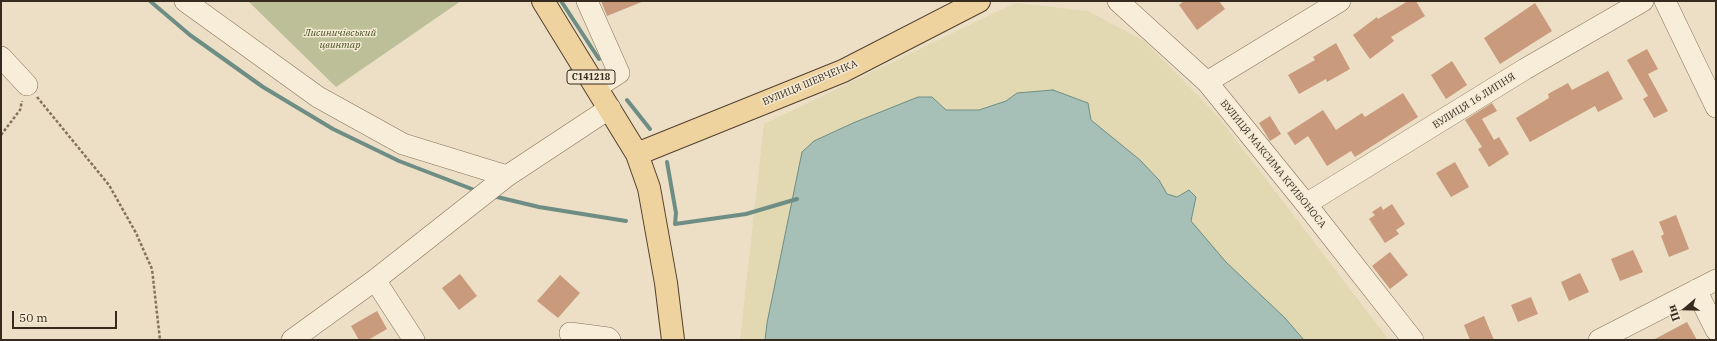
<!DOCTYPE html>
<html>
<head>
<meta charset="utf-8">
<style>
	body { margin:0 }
	#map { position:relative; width:1717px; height:341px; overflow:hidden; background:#ecdfc5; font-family:"IBM Plex Serif",serif }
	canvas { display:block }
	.frame { position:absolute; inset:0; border:2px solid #372a1f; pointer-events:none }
	.north { position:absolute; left:1665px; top:289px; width:40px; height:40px; -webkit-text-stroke:3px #f4ead4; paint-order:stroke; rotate:250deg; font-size:11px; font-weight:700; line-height:16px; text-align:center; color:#372a1f }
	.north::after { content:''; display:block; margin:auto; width:14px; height:18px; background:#372a1f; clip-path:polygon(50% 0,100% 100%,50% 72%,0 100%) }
	.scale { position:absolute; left:12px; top:311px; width:105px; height:18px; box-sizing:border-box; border:2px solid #372a1f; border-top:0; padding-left:5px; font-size:12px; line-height:14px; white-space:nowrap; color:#372a1f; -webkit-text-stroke:3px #f4ead4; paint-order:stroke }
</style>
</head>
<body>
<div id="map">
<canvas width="1717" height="341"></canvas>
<div class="frame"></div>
<div class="north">Пн</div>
<div class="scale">50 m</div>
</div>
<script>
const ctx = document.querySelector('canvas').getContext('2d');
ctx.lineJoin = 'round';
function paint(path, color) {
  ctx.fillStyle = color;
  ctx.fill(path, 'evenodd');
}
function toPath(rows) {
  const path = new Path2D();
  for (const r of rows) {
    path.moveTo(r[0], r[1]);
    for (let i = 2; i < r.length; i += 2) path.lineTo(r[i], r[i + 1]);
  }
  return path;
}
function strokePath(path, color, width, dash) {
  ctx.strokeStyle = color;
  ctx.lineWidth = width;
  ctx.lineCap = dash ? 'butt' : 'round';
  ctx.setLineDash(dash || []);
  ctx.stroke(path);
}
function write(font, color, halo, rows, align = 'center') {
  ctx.font = font + ' "IBM Plex Serif",serif';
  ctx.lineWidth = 3;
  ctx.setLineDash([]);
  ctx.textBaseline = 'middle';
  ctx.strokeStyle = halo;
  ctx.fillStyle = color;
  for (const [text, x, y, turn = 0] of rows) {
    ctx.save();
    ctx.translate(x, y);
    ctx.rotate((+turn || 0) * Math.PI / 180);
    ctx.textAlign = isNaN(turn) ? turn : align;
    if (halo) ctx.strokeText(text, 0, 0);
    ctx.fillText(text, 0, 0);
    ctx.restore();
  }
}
paint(toPath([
	[1015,3,1088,11,1144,41,1216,114,1389,340,740,340,764,124]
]), '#e2d9b3');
paint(toPath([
	[248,1,461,1,336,87]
]), '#bcbf98');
const water = toPath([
	[1053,90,1088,103,1091,120,1140,160,1159,180,1167,194,1177,197,1189,190,1196,197,1191,221,1226,262,1285,318,1304,340,765,340,767,323,802,152,814,141,853,123,918,97,932,97,946,110,979,110,1006,101,1017,93,1053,90]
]);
paint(water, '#a6c0b8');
strokePath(water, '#6e8e85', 1);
strokePath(toPath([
	[150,1,190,35,263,87,333,129,399,161,477,191],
	[561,1,599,59],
	[627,100,650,129],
	[667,162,676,213,675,224,746,214,797,199],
	[493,196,539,207,626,221]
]), '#6e8e85', 4);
paint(toPath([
	[601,1,644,1,607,16],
	[1184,1,1219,1,1225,9,1197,30,1179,5],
	[1408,1,1416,1,1425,16,1391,37,1394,41,1370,59,1353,35,1377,17,1378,19],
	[1535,3,1552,31,1500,64,1484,38],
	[1336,43,1350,69,1327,82,1326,79,1299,94,1288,75,1315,60,1313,57],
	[1647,49,1658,69,1648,74,1668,111,1654,118,1643,99,1648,96,1627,60],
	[1452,61,1467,85,1446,99,1431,75],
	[1608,71,1623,99,1598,112,1595,106,1530,142,1516,118,1549,98,1548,94,1568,83,1572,90],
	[1403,93,1418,117,1355,157,1351,151,1327,166,1308,136,1295,145,1287,133,1323,110,1336,130,1362,113,1365,117],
	[1492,103,1497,111,1482,119,1494,140,1499,137,1509,154,1489,167,1478,149,1482,147,1465,120],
	[1270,116,1281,134,1270,141,1259,123],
	[1455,162,1469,187,1451,197,1436,173],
	[1392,204,1405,224,1396,230,1399,234,1385,243,1369,219,1375,215,1372,212,1381,206,1383,210],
	[1676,215,1689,249,1669,257,1661,236,1664,234,1659,222],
	[1633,250,1643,272,1620,281,1611,259],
	[1390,252,1408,275,1390,289,1372,266],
	[1580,273,1589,292,1569,301,1561,282],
	[460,274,477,296,459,310,442,288],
	[560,275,580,293,558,318,537,301],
	[1531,297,1538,314,1518,322,1511,305],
	[377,311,387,329,368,340,359,340,351,326],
	[1484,316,1494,340,1470,340,1464,325],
	[1687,322,1697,340,1653,340]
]), '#c99a7c');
const minor = toPath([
	[185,1,318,97,403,144,507,176,610,108],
	[587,1,619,73,597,87],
	[1118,1,1207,82,1306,204,1413,340],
	[1665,1,1716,107],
	[1,57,27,85],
	[1207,82,1340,1],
	[1306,204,1525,69,1643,1],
	[375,280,414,340],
	[1696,290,1716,330],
	[570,333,608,338,610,340],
	[292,340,375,280,507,176],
	[1599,340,1716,280]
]);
const major = toPath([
	[543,1,637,154,649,188,666,283,673,340],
	[637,154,843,71,979,1]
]);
strokePath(minor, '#86715c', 22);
strokePath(major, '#544030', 24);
strokePath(toPath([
	[37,97,109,185,136,233,152,269,160,340],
	[1,135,20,110,22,101]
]), '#86715c', 2.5, [3, 2]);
strokePath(minor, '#f7edd8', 21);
strokePath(major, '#eed39f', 22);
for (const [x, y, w] of [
	[591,77,48]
]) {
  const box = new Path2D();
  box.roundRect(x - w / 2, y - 7, w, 14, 3);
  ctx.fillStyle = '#f4ead4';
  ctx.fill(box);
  strokePath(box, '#372a1f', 1);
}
write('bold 9px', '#372a1f', null, [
	["С141218",591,77]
]);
write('italic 10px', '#495327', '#f4ead4', [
	["Лисиничівський",340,33],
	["цвинтар",340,45]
]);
write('10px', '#372a1f', '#f4ead4', [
	["ВУЛИЦЯ ШЕВЧЕНКА",810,83,-23],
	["ВУЛИЦЯ 16 ЛИПНЯ",1474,101,-32],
	["ВУЛИЦЯ МАКСИМА КРИВОНОСА",1273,164,51]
]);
</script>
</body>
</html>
